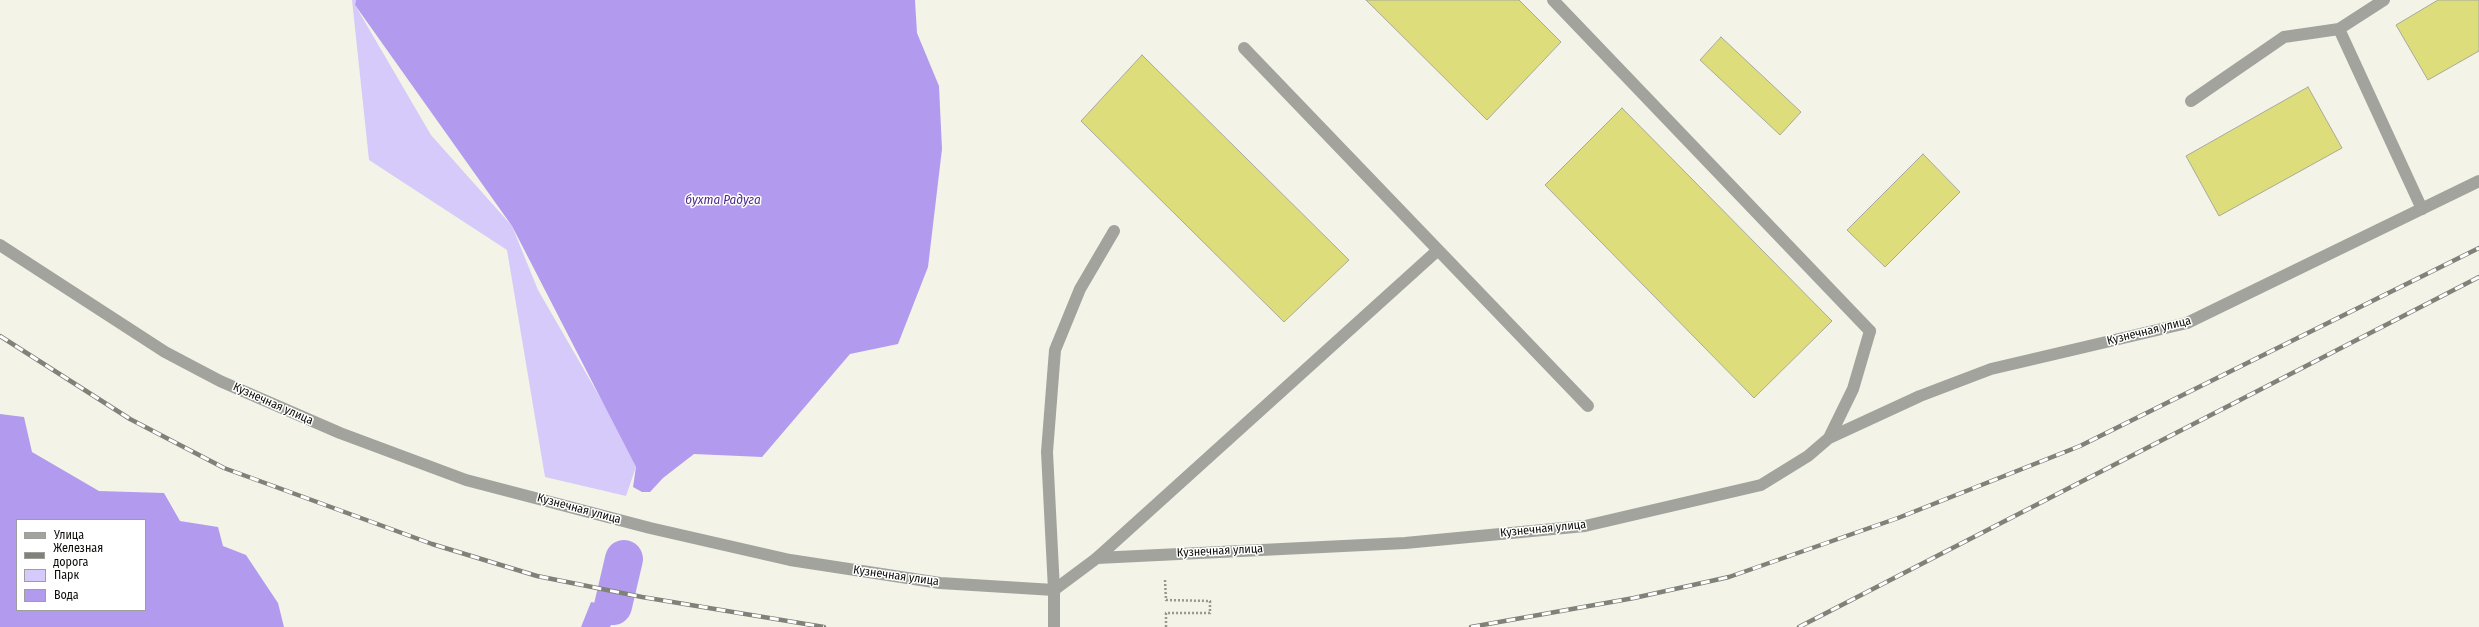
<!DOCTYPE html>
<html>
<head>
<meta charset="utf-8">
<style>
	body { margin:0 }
	#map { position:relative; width:2479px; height:627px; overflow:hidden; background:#f3f4e7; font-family:"Fira Sans Condensed",sans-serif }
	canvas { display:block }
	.legend { position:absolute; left:16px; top:519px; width:130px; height:92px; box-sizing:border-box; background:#fff; border:1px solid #9e9e9c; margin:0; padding:5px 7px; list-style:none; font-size:12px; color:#0c0c08 }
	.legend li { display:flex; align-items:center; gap:8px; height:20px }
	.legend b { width:20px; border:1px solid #9e9e9c }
</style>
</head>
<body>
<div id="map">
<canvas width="2479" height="627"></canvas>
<ul class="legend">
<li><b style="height:5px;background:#a3a39e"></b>Улица</li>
<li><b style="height:5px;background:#808178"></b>Железная дорога</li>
<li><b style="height:11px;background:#d6cafa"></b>Парк</li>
<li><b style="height:11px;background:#b29bef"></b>Вода</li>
</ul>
</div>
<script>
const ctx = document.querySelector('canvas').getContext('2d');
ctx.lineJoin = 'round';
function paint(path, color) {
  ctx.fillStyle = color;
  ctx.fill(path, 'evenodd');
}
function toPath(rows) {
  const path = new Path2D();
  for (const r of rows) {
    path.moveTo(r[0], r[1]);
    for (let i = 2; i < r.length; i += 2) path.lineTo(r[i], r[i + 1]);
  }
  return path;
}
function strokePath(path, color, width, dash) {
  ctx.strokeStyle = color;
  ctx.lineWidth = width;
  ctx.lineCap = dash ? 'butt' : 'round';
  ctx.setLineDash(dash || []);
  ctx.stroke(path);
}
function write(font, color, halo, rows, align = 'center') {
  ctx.font = font + ' "Fira Sans Condensed",sans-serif';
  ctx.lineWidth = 3;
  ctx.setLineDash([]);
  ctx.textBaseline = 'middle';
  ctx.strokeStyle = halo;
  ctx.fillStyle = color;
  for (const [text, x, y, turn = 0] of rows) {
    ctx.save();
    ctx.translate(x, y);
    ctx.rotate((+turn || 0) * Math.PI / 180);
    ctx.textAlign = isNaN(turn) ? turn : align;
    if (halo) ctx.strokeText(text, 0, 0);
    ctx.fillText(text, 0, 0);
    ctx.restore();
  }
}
paint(toPath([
	[352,0,356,0,355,5,431,135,512,226,538,290,605,406,636,467,626,496,545,477,507,250,369,160]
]), '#d6cafa');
paint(toPath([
	[356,0,915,0,917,33,939,86,942,149,928,267,898,344,850,354,762,457,694,454,663,478,650,492,642,492,633,487,636,467,512,226,355,5],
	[0,414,24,417,32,452,99,491,164,493,180,521,218,527,223,546,246,555,278,603,284,627,0,627],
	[17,520,145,520,145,610,17,610],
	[591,602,613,606,614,619,610,627,581,627]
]), '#b29bef');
strokePath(toPath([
	[613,606,624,559]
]), '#b29bef', 38);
const building = toPath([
	[1366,0,1519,0,1561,42,1487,120,1366,0],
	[2438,0,2479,0,2479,51,2428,80,2396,25,2438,0],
	[1721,37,1801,112,1780,135,1700,60,1721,37],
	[1142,55,1349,260,1284,322,1081,121,1142,55],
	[2308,87,2342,148,2219,216,2186,156,2308,87],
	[1622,108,1832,321,1754,398,1545,185,1622,108],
	[1923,154,1960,192,1885,267,1847,230,1923,154]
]);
paint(building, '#dddd7c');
strokePath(building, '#a8a99c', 1);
strokePath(toPath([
	[1165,580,1166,600,1210,601,1210,613,1166,613,1166,627]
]), '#97978e', 2.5, [2, 2]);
strokePath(toPath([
	[1553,0,1870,331],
	[2339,29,2422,209],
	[1244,48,1588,406],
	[2191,101,2284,37,2339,29,2384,0],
	[1097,558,1438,250],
	[1054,590,1047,452,1055,350,1080,289,1114,231]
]), '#a3a39e', 12);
strokePath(toPath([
	[0,245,165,352,220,381,340,433,466,480,650,528,790,560,940,583,1054,590,1097,558,1405,543,1585,526,1761,485,1808,456,1829,438,1920,396,1991,369,2187,323,2479,181],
	[1829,438,1853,389,1870,331],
	[1054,590,1054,627]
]), '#a3a39e', 12);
const rail = toPath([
	[0,336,130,419,224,468,432,544,537,576,642,597,824,627],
	[1471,627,1634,598,1729,577,1898,518,2080,446,2479,248],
	[1799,627,2479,277]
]);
strokePath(rail, '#808178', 4.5);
strokePath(rail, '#fff', 3, [9]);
write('12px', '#0c0c08', '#fff', [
	["Кузнечная улица",2149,331,-14],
	["Кузнечная улица",273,404,24],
	["Кузнечная улица",579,509,15],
	["Кузнечная улица",1543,529,-6],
	["Кузнечная улица",1220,551,-3],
	["Кузнечная улица",896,576,8]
]);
write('italic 13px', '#4e2a8a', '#fff', [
	["бухта Радуга",723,200]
]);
</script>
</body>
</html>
